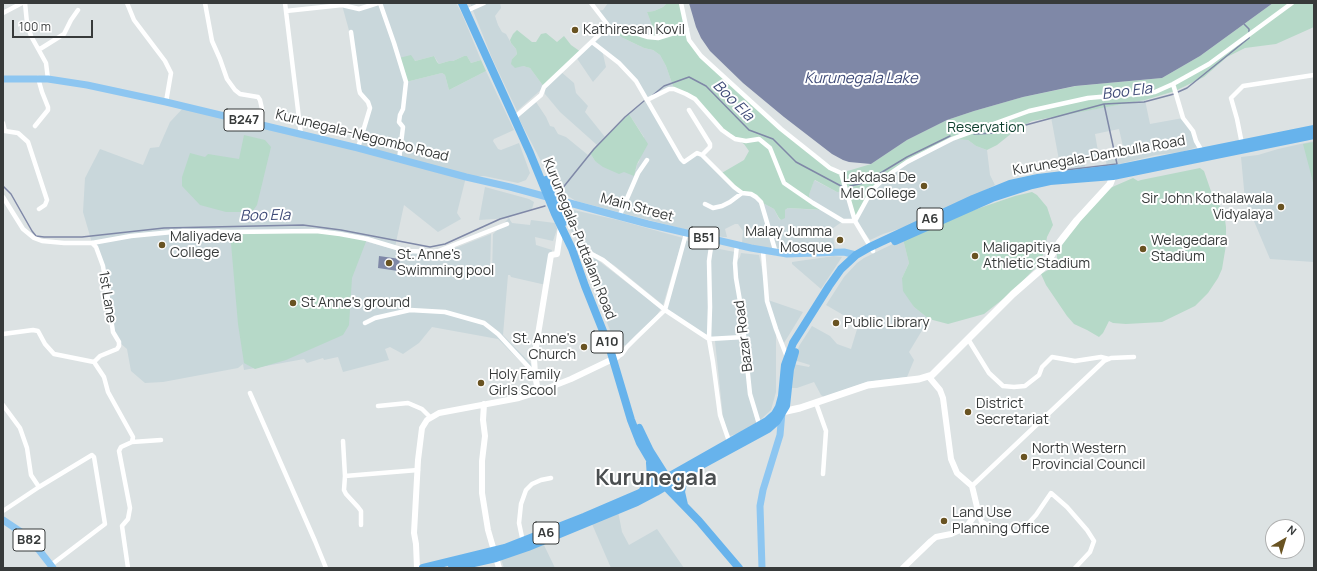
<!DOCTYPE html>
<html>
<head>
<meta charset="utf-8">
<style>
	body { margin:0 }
	#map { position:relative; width:1317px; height:571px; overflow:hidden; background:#dce2e3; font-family:Manrope,sans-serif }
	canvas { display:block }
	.frame { position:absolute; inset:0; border:4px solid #373a3a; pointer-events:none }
	.north { position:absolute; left:1265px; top:519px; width:40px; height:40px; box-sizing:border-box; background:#fff; border:1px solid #afb0b0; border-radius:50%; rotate:38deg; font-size:11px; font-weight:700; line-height:16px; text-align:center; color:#373a3a }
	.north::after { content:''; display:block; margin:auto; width:14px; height:18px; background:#695322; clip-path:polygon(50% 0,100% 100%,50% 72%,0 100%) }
	.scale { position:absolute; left:12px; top:20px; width:81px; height:18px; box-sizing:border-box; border:2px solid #373a3a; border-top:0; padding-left:5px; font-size:12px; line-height:14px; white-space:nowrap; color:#373a3a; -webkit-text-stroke:3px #fff; paint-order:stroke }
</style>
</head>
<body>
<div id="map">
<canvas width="1317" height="571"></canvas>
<div class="frame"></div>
<div class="north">N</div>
<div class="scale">100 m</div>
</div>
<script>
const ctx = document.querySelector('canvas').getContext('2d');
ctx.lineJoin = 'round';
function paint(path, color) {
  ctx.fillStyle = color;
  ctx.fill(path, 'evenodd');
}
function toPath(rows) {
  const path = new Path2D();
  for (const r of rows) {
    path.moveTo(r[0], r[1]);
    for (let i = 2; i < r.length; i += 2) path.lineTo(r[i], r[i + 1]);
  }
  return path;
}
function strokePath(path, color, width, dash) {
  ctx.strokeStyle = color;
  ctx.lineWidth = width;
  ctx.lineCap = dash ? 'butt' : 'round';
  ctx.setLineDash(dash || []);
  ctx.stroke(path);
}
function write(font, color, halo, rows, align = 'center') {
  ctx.font = font + ' Manrope,sans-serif';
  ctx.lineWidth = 4;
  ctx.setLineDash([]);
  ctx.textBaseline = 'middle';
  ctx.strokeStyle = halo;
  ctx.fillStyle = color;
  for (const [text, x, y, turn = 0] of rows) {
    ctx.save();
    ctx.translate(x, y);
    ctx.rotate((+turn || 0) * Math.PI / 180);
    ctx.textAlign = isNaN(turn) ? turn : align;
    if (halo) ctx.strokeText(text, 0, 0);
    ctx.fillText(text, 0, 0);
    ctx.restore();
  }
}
paint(toPath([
	[378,3,456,3,462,14,481,60,471,63,467,56,464,56,453,61,449,61,439,64,434,56,415,61,413,60,406,82,442,73,445,75,449,90,486,71,514,130,494,139,493,141,498,149,501,150,519,143,530,173,526,180,518,183,484,176,466,177,457,213,461,219,438,232,404,205,395,247,361,240,400,251,426,254,440,254,491,234,490,274,492,275,493,234,509,218,479,220,485,187,529,199,534,202,532,209,509,217,510,220,512,223,530,225,531,220,555,223,557,229,553,241,535,237,536,245,552,250,546,285,511,277,510,275,508,275,503,335,535,368,534,375,498,339,432,327,419,343,403,354,390,347,385,349,389,360,343,372,338,357,324,360,323,358,307,363,304,359,244,370,243,364,238,368,163,382,145,383,131,371,127,349,119,342,113,332,103,266,92,243,83,212,85,178,100,149,143,165,150,148,159,147,170,122,185,106,358,148,370,108,360,93,356,56,342,5,354,8],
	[470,3,500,3,501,8,495,16,498,25,502,32,506,34,511,43,516,49,517,54,512,59,523,66,530,68,544,87,560,71,574,83,576,93,588,106,585,112,605,137,597,145,560,112,545,94,544,87,517,111,492,58],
	[608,3,667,3,663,7,654,11,647,12,653,28,653,38,623,38,644,48,653,50,660,55,666,66,674,89,647,100,684,162,697,153,720,174,751,194,761,202,774,209,779,219,781,220,785,210,788,208,818,210,810,199,809,195,814,180,837,192,847,190,872,190,888,175,952,139,968,140,976,146,987,150,990,175,995,185,968,199,905,227,883,234,870,240,856,221,843,221,832,229,835,249,763,248,742,243,743,231,738,224,735,224,725,229,727,237,723,237,687,230,576,201,555,188,518,117,536,102,546,117,550,126,554,127,558,134,566,137,588,155,590,153,595,161,624,172,636,170,637,164,639,162,644,137,629,114,647,100,636,81,602,50,606,67,593,82,576,57,600,34,611,29,597,11,603,10],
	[1145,100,1150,124,1183,118,1193,131,1197,147,1182,152,1156,155,1107,167,1105,155,1124,151,1119,129,1095,134,1099,157,1084,159,1086,170,1070,172,1061,171,1051,117],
	[1314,141,1314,262,1270,259,1245,200,1241,157,1258,155,1278,149],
	[569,209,618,220,683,238,663,305,615,266,587,248,576,238,566,222],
	[903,239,909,263,902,278,914,307,929,319,909,352,914,360,907,377,881,380,867,382,824,397,821,395,814,382,797,388,792,388,793,364,809,367,810,365,794,360,799,346,812,326,830,336,837,344,851,349,858,326,857,323,826,305,844,277,857,263,864,258],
	[685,240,709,247,709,260,714,248,735,252,735,263,740,257,741,253,759,255,768,300,803,312,784,343,776,330,776,392,771,410,759,421,751,399,756,423,739,433,730,436,726,428,723,417,715,341,709,339,667,309],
	[834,256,842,257,821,289,792,264,792,262],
	[588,257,595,258,661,309,651,323,627,347,624,345,618,347,614,340,590,281,583,261],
	[618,511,622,532,629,545,657,529,684,568,611,568,592,524],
	[543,543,555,568,504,568,501,559]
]), '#c9d7db');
paint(toPath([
	[667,3,681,3,689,40,701,56,781,129,841,173,871,164,907,140,947,120,974,111,1023,97,1076,86,1162,78,1200,56,1273,3,1314,3,1314,27,1276,44,1245,48,1227,57,1204,77,1175,91,1145,100,1032,121,1017,129,997,145,987,150,976,146,968,140,952,139,907,162,872,190,855,221,847,191,837,192,815,180,814,181,809,195,810,199,824,210,788,208,785,210,785,218,781,220,779,218,774,209,761,202,756,197,742,193,720,174,744,160,749,151,744,144,729,135,695,99,674,89,666,66,660,55,653,50,644,48,623,38,617,33,617,30,653,37,653,28,647,12,654,11,663,7],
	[517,30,532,42,536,42,541,34,546,33,557,42,564,36,571,45,581,52,544,87,530,68,523,66,515,68,511,64,512,59,517,54,516,49,511,43,510,40,513,34],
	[411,55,415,61,434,56,437,62,439,64,449,61,453,61,464,56,467,56,471,63,481,60,486,71,449,90,445,75,442,73,406,82,399,58],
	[629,114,648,144,637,164,634,176,624,172,619,174,603,167,595,161,590,153],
	[244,135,265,140,271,147,257,205,252,212,226,212,200,205,182,186,182,177,190,153,205,157,208,154,239,159],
	[1314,142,1314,186,1303,144],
	[1200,168,1204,171,1213,197,1217,201,1224,213,1226,227,1226,245,1222,269,1218,278,1208,293,1195,306,1162,322,1126,324,1113,323,1109,321,1103,333,1099,337,1087,330,1074,324,1067,316,1046,285,1041,274,1057,265,1057,253,1070,232,1110,188,1133,178,1138,181,1141,180],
	[1032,192,1037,195,1047,207,1053,225,1047,237,1045,249,1040,263,1012,292,984,314,948,324,929,319,914,307,903,291,902,278,909,263,903,239,962,214,1015,196],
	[316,231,367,239,352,278,349,325,343,335,286,360,255,369,244,363,238,324,230,232]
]), '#b6d9c8');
paint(toPath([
	[689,3,1273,3,1200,56,1162,78,1075,86,1023,97,974,111,947,120,907,140,871,164,849,162,843,160,832,154,784,117,743,83,710,51,701,38,696,27],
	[379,256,400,259,398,271,378,268]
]), '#7f88a7');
strokePath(toPath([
	[1244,24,1249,29,1249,32],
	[1178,92,1187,88,1249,38,1249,36],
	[653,95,664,86,689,77,706,86,749,130,773,139,796,162,841,186],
	[974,134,996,133,1104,104,1144,102,1174,94],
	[1066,170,1117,164,1104,104],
	[3,186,11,194,32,231,36,236,44,237,82,237,164,228,303,225,341,230,430,247,445,244,500,219,545,206],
	[850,186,864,183,907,157,950,136],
	[561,190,594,149,625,117,644,101]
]), '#7f88a7', 1.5);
strokePath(toPath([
	[25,3,27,23,31,36,46,63,48,79],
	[127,3,134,20,165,61,171,73,166,102],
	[205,3,212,41,220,59,227,79,235,90,240,94,258,97,260,100,262,109,263,124],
	[285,3,301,135],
	[380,3,394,43,406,82,403,109,400,115,399,122,403,127,399,160],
	[591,3,611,29],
	[681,3,689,40,701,56,781,129,830,168,841,173,855,221,873,251],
	[286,11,342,5,359,9,378,3],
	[466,11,484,3],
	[3,13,22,3],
	[351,32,359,89,360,93,368,102,370,108,358,148],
	[592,42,619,63,636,81,681,159,684,162,697,153,702,155,734,187,742,193,751,194,756,197,761,202,776,253],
	[40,49,64,34,71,20,78,10],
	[1173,84,1183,118,1193,131,1196,141,1203,153],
	[647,100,669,89,674,89,686,94,695,99,722,130,729,135,735,139,746,141,759,139,770,148,784,183,813,203,843,221,855,221,872,190,888,175,907,162,952,139,1029,111,1088,98,1155,92,1173,84,1209,64,1292,3],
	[689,110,710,144,710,147,702,155],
	[514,118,541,95,544,87,600,34,611,29,622,29,648,37,658,38,687,29],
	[3,123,5,131,18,133,28,142,47,200,45,205,39,209],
	[35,126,48,110,48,107,42,92,38,78],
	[1242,144,1237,119,1231,98,1243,86,1314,75],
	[3,197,23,229,34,238,42,241,64,243,92,243,131,236,183,231,230,232,316,231,340,234,367,239,407,251,436,252,507,224],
	[705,204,713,208,722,206,730,202,742,193],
	[619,217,638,173,647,160],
	[712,240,709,261,710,307,709,339,713,362,720,415,730,444],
	[92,243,96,247,103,266,113,332,119,342,119,346,117,349,100,356,94,362],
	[737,245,735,263,736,278,741,307,750,394,760,427],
	[572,249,580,248,603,260,665,310,709,339],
	[763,251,767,301,776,329,787,357],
	[365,323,375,318,410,310,445,312,484,323,498,334,535,374],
	[3,334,33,330,38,331,45,344,54,354,94,362,104,377,108,392,133,437,132,442,121,447,119,451,130,508,128,519,122,526,128,568],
	[709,339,744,337],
	[968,339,989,373,1003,386,1014,387,1025,386,1039,375,1042,367,1052,357,1075,361,1101,357,1109,359],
	[617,357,622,354,627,347,636,338,665,310,686,234],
	[250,393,315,541,326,568],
	[816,403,826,431,823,474],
	[3,405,20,428,27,448,31,475,39,487],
	[378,406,408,403,422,409,430,417],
	[343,441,345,476,344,490,346,494,358,507,361,511,361,525],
	[132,442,161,440],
	[345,476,418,470],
	[972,486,1104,361,1111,358,1134,357],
	[3,511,39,487,92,455,94,457,105,524,51,565],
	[978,511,981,521,994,529,1008,533,1016,533,1025,527,1036,515,1051,493,1067,507,1087,530,1094,541,1090,552,1075,568],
	[523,542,519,523,521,504,526,490,532,484,541,480,551,478]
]), '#fff', 4.5);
strokePath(toPath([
	[538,392,535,374,534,359,551,255,557,254,561,227],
	[484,404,483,420,485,436,482,461,482,493,488,530,499,568],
	[417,568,416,544,414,533,418,460,422,428,427,420,439,413,519,398,538,392,571,379,617,357],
	[903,568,931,541,936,537,951,534,962,529,967,526,978,511,972,486,957,473,951,459,943,398,940,390,929,377]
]), '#fff', 6);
strokePath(toPath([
	[782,412,800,408,868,385,919,379,932,375,1013,294,1045,266,1059,243,1077,220,1110,184,1113,176,1112,171]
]), '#fff', 7);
strokePath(toPath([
	[3,79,48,79,87,85,166,102,358,148,466,177,510,187,648,224,751,248,787,254,844,252,856,255],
	[3,520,24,534,39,550,53,568],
	[762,568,760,506,763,490,780,435,782,412]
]), '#8dc6f1', 7);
strokePath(toPath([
	[462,3,530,153,555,214,572,249,585,286,609,346,631,420,640,443,666,487,699,521,739,568],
	[546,180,564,222],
	[895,241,992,198,1032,185,1050,181,1113,176,1314,135],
	[639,428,650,451,669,481],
	[643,490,651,478,650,463],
	[684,505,681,492,683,483,687,474],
	[423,568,505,548,584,517,640,493,767,421,775,414,779,407,782,396,785,365,793,343,829,286,841,269,856,255,870,247,973,199,1010,184,1038,178,1121,168,1314,129],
	[452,568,496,558,528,547,637,502,656,492,698,467,768,429,777,421,786,406,790,369,795,352]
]), '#67b3ec', 8);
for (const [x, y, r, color] of [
	[575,30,4,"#695322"],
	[924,186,4,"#695322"],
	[1281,207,4,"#695322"],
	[840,240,4,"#695322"],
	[162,245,4,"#695322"],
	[1143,249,4,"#695322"],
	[975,256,4,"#695322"],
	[389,263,4,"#695322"],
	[293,303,4,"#695322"],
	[836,323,4,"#695322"],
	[584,347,4,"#695322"],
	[481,383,4,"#695322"],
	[968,412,4,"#695322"],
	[1024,457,4,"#695322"],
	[944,521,4,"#695322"]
]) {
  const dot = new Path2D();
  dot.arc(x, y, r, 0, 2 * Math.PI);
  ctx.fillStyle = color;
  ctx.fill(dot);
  strokePath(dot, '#fff', 1.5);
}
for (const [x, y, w] of [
	[244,120,40],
	[930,219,26],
	[704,238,30],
	[607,342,32],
	[546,533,26],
	[29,540,32]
]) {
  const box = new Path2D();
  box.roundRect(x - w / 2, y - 11, w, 22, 3);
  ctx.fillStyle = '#fff';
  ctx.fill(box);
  strokePath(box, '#373a3a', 1);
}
write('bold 13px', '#373a3a', null, [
	["B247",244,120],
	["A6",930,219],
	["B51",704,238],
	["A10",607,342],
	["A6",546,533],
	["B82",29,540]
]);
write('14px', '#373a3a', '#fff', [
	["Kathiresan Kovil",583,30],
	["Lakdasa De",916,178,"right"],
	["Mel College",916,194,"right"],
	["Sir John Kothalawala",1273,199,"right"],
	["Vidyalaya",1273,215,"right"],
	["Malay Jumma",832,232,"right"],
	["Mosque",832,248,"right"],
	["Maliyadeva",170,237],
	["College",170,253],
	["Welagedara",1151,241],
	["Stadium",1151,257],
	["Maligapitiya",983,248],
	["Athletic Stadium",983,264],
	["St. Anne's",397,255],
	["Swimming pool",397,271],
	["St Anne's ground",301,303],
	["Public Library",844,323],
	["St. Anne's",576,339,"right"],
	["Church",576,355,"right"],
	["Holy Family",489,375],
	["Girls Scool",489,391],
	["District",976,404],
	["Secretariat",976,420],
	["North Western",1032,449],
	["Provincial Council",1032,465],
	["Land Use",952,513],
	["Planning Office",952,529]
], 'left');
write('14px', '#0c3e2c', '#fff', [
	["Reservation",986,128]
]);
write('14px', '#373a3a', '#fff', [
	["Kurunegala-Negombo Road",362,136,14],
	["Kurunegala-Dambulla Road",1099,156,-10],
	["Main Street",637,208,15],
	["Kurunegala-Puttalam Road",579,239,68],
	["1st Lane",107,297,81],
	["Bazar Road",744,336,-97]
]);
write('italic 15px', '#3f4b78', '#fff', [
	["Kurunegala Lake",861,79],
	["Boo Ela",1127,92,-7],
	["Boo Ela",733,101,45],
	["Boo Ela",265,216,-1]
]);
write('bold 22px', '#4a4e50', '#fff', [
	["Kurunegala",656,479]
]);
</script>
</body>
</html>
